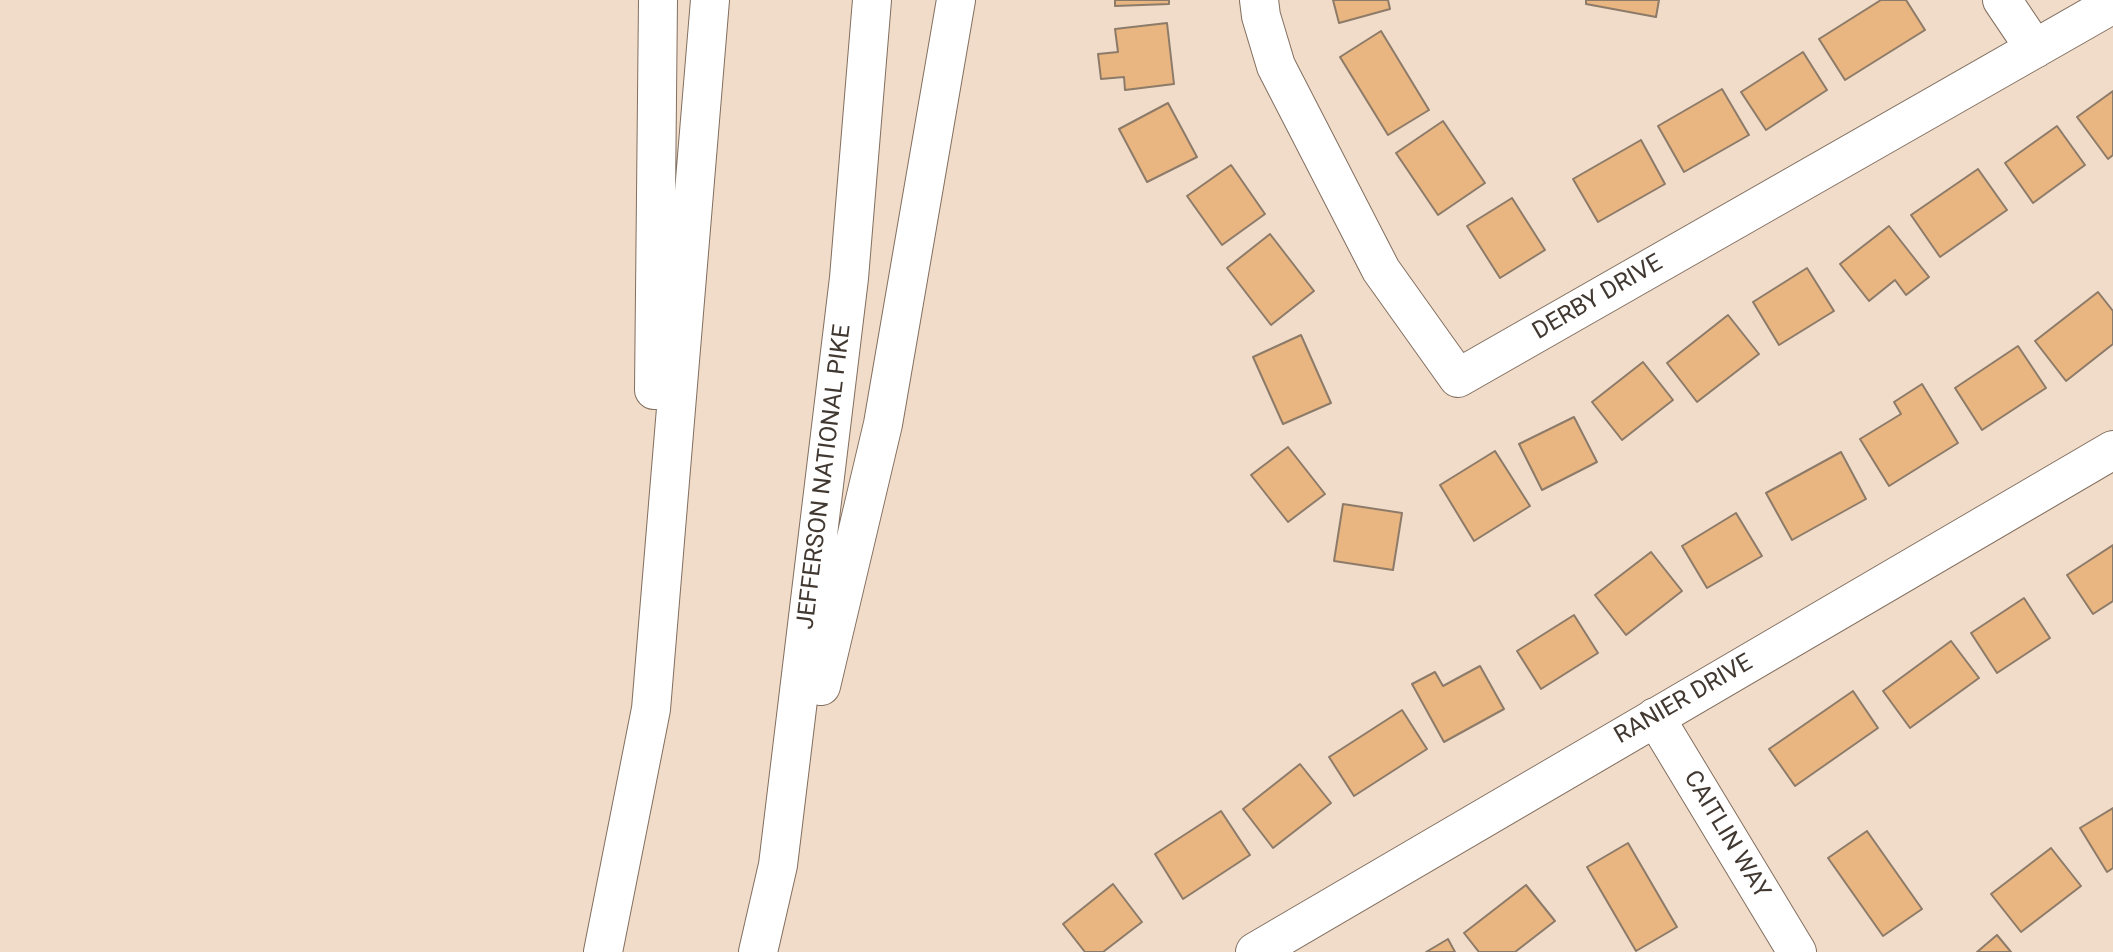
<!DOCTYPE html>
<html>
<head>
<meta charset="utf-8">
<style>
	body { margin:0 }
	canvas { display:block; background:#f1dbc9 }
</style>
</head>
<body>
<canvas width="2113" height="952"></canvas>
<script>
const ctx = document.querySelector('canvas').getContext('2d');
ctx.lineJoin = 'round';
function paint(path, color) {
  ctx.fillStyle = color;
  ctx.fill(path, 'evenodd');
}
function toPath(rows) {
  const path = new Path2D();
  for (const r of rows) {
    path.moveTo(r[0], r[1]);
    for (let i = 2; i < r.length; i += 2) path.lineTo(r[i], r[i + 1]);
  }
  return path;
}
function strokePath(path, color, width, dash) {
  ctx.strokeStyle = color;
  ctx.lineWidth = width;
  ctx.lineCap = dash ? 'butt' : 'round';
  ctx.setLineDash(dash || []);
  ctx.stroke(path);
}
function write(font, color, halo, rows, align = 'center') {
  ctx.font = font + ' Roboto,sans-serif';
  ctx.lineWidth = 7;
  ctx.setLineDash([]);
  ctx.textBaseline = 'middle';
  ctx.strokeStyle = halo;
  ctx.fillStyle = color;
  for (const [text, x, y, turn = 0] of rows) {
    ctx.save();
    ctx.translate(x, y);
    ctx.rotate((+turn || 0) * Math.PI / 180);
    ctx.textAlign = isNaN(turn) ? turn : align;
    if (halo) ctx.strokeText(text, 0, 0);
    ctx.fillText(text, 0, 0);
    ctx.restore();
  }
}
const building = toPath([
	[1115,0,1169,0,1169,4,1115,6,1115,0],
	[1333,0,1388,0,1390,9,1339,23,1333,0],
	[1586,0,1659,0,1656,17,1586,4,1586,0],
	[1881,0,1906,0,1925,30,1845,80,1819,39,1881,0],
	[1167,23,1174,84,1125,90,1124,77,1101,79,1098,54,1118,52,1115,29,1167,23],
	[1381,31,1429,110,1388,135,1340,57,1381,31],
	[1803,52,1827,90,1766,130,1741,92,1803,52],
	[1722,89,1749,135,1684,172,1658,126,1722,89],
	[2113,91,2113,155,2108,159,2077,117,2113,91],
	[1168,103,1197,157,1147,182,1119,129,1168,103],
	[1443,121,1485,183,1438,215,1396,153,1443,121],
	[2057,126,2085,165,2033,203,2005,163,2057,126],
	[1641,140,1665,184,1598,222,1573,179,1641,140],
	[1231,165,1265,214,1222,245,1187,196,1231,165],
	[1978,169,2007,210,1940,257,1911,215,1978,169],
	[1512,198,1545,250,1500,278,1467,226,1512,198],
	[1889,226,1929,277,1906,295,1895,280,1869,301,1840,264,1889,226],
	[1270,234,1314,291,1271,325,1227,268,1270,234],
	[1807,268,1834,311,1779,345,1753,302,1807,268],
	[2098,292,2113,311,2113,344,2066,381,2035,341,2098,292],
	[1728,315,1759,354,1697,402,1667,363,1728,315],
	[1301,335,1331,403,1283,424,1253,357,1301,335],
	[2018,346,2046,388,1982,430,1955,388,2018,346],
	[1643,362,1673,400,1622,440,1592,402,1643,362],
	[1922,384,1958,443,1889,486,1860,439,1901,414,1894,402,1922,384],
	[1574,417,1597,462,1542,490,1519,444,1574,417],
	[1288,447,1325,494,1288,522,1251,475,1288,447],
	[1495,451,1530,506,1474,541,1440,485,1495,451],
	[1841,452,1866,499,1792,540,1766,493,1841,452],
	[1343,504,1402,513,1393,570,1334,561,1343,504],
	[1736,513,1762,556,1707,588,1682,546,1736,513],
	[2113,545,2113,601,2093,614,2067,575,2113,545],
	[1651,552,1682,591,1626,635,1595,595,1651,552],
	[2024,598,2050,638,1997,673,1971,633,2024,598],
	[1574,615,1598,653,1541,689,1517,651,1574,615],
	[1951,641,1979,678,1910,728,1883,691,1951,641],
	[1480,666,1504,709,1444,742,1412,684,1435,672,1443,686,1480,666],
	[1853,691,1878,728,1795,786,1769,749,1853,691],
	[1402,710,1427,749,1354,796,1329,757,1402,710],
	[1300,764,1331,803,1273,848,1243,809,1300,764],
	[2113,808,2113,868,2107,872,2080,828,2113,808],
	[1221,811,1250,855,1183,899,1155,854,1221,811],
	[1867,831,1922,909,1883,936,1828,858,1867,831],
	[1628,843,1677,927,1636,951,1587,867,1628,843],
	[2051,848,2081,886,2021,932,1991,894,2051,848],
	[1113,884,1142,922,1103,952,1085,952,1063,924,1113,884],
	[1526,885,1555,921,1515,952,1479,952,1464,933,1526,885],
	[1997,935,2011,952,1977,952,1997,935],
	[1448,939,1455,952,1426,952,1448,939]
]);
paint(building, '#e9b580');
strokePath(building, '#8d7b69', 2);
const street = toPath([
	[1259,0,1261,16,1276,66,1381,270,1458,378,2113,4],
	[2002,0,2035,49],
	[1655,717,1797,952],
	[1255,952,2113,450]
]);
const highway = toPath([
	[654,390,658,0],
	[821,686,883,424,956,0],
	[603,952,651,709,710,0],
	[758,952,778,865,849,278,872,0]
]);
strokePath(street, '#826f5f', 40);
strokePath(highway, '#826f5f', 40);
strokePath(street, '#fff', 38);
strokePath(highway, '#fff', 38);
write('24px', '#413831', '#fff', [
	["DERBY DRIVE",1598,298,-30],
	["JEFFERSON NATIONAL PIKE",825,477,-83],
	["RANIER DRIVE",1684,700,-30],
	["CAITLIN WAY",1726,835,59]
]);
</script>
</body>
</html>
